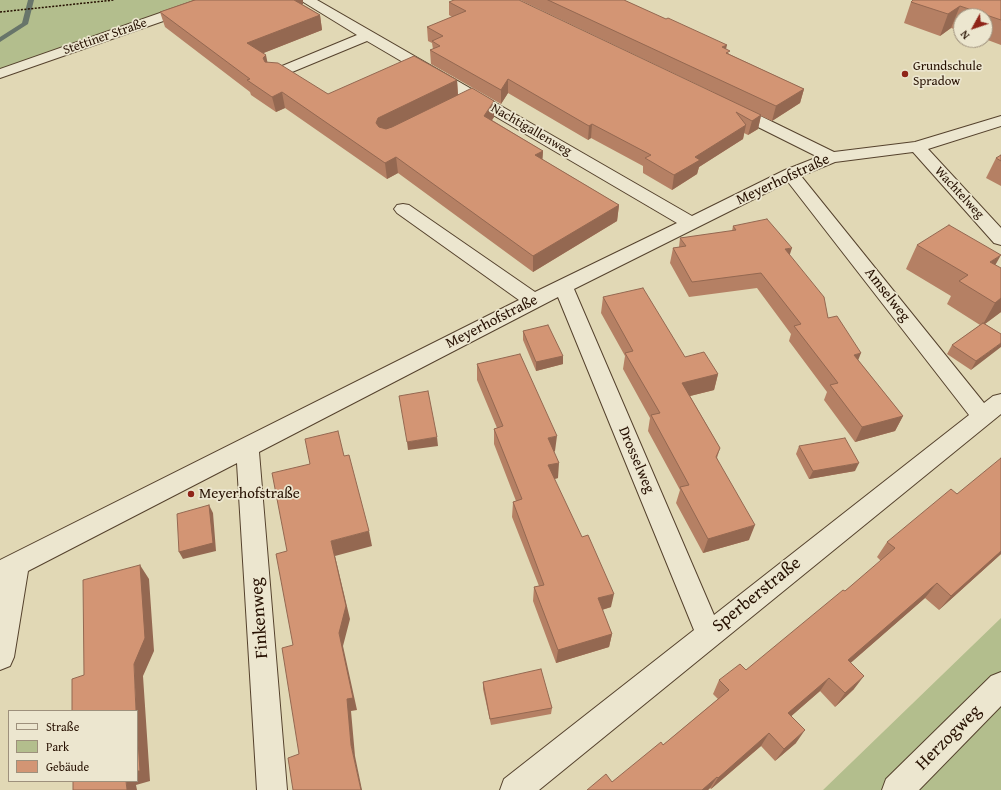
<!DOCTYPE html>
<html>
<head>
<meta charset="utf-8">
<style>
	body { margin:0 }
	#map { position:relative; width:1001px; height:790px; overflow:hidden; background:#e1d8b5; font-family:"Gentium Book Plus",serif }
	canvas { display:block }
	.legend { position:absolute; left:8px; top:710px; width:130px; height:72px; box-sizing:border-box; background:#ece6cf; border:1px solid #9d907c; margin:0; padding:5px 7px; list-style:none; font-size:12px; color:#261000 }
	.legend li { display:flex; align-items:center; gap:8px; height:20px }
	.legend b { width:20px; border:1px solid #9d907c }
	.north { position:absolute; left:953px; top:8px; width:40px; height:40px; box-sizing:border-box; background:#ece6cf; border:1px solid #9d907c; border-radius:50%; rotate:230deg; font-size:11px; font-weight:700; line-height:16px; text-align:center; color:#261000 }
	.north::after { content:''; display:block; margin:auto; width:14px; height:18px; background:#8f2418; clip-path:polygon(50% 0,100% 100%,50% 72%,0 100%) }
</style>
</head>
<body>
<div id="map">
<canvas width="1001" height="790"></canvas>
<ul class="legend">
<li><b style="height:5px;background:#ece6cf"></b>Straße</li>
<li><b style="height:11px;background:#b3be8d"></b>Park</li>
<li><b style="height:11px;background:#d39574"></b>Gebäude</li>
</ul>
<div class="north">N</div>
</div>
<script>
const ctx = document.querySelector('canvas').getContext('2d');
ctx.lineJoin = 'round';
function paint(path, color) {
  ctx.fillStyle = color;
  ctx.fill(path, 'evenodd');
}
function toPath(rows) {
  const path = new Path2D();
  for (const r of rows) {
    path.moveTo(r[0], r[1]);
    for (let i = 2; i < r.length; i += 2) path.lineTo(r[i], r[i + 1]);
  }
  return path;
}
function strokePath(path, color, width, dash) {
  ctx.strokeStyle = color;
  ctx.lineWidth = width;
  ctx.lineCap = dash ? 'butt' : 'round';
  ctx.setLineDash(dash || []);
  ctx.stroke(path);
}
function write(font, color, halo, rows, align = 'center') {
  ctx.font = font + ' "Gentium Book Plus",serif';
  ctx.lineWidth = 3.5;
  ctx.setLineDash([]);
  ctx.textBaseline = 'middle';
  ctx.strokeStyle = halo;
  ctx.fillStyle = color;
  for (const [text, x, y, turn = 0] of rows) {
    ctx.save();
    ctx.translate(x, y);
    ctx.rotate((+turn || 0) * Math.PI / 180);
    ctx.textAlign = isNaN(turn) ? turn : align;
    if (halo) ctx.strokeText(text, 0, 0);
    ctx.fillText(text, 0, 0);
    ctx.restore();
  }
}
paint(toPath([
	[0,0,205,0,0,71],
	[1001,618,1001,790,823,790]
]), '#b3be8d');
paint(toPath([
	[28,0,34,0,28,24,0,42,0,37,22,23,28,0]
]), '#68756a');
const minor = toPath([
	[197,0,217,0,215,3,0,78,0,69,197,0],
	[300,0,317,0,692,216,785,170,818,157,728,112,726,109,728,106,740,106,834,152,915,142,1001,116,1001,126,928,149,1001,228,1001,245,994,243,913,152,835,162,801,176,984,403,993,396,1001,394,1001,414,539,790,500,790,504,779,694,630,558,297,259,452,287,790,257,790,237,463,28,571,14,657,10,666,0,670,0,560,519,300,397,213,394,209,397,205,403,204,409,205,535,292,677,223,367,41,280,77,270,77,268,74,270,71,357,35,300,0],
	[788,182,969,415,714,615,574,289,788,182],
	[1001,672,1001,706,919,790,882,790,886,779,991,676,1001,672]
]);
strokePath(minor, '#55422d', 2);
strokePath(toPath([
	[0,12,114,0]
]), '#261000', 1.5, [2, 1.5]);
paint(minor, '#ece6cf');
paint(toPath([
	[195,0,303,0,303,4,302,4,320,15,322,30,263,53,267,63,328,94,457,80,458,95,494,117,492,120,543,151,542,159,619,205,617,221,533,272,398,173,387,179,285,108,276,112,251,95,250,92,165,27,160,12],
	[520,0,624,0,726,49,729,54,804,89,800,103,772,121,761,116,758,129,748,135,744,133,743,139,699,167,697,174,672,190,643,173,643,166,591,138,588,140,508,93,501,104,431,64,430,50,433,49,432,43,428,41,427,27,452,17,449,15,449,2,715,93],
	[1001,0,1001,45,985,39,985,16,961,16,961,31,951,28,940,36,904,23,911,2],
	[1001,155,1001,186,986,178,996,158],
	[733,226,789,255,828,318,858,360,903,416,895,431,855,442,824,400,827,392,789,341,791,334,757,288,689,297,670,263,673,248,679,247,680,238,732,231],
	[917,245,995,265,1001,312,985,324,1001,334,971,370,947,354,952,345,980,325,947,304,951,296,906,269],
	[603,297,685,357,718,374,714,390,690,396,720,448,717,458,749,540,703,553,676,503,680,490,648,431,650,418,623,369,625,356,601,313],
	[523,331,563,356,563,364,536,371,523,340],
	[477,364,555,451,554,452,558,478,554,479,611,607,602,610,612,634,609,647,556,663,533,601,534,587,539,586,512,517,513,502,516,501,494,444,494,429,497,428,477,380],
	[799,446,855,471,809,479,796,454],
	[887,542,1001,554,939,610,925,598,850,663,854,689,835,707,820,691,791,716,796,743,775,761,761,746,711,789,710,788,708,790,587,790,612,782,663,745,718,699,713,694,719,680,746,670,845,591,881,561,877,557],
	[483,682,552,708,551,714,491,725,483,689]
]), '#b58064');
paint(toPath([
	[286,0,303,0,303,4,288,9],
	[960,6,951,28,940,36,948,14],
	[320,15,322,30,251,58,247,43],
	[727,45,724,58,722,47],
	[266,55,269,70,263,58],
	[508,79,508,93,501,104,501,90],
	[457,80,458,96,378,139,376,123,378,118],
	[804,89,800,103,772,121,776,106],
	[282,92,285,108,276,112,272,97],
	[494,101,494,117,485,131,484,116],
	[761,115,758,129,748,135,752,121],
	[592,124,591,138,588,140,589,126],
	[746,125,743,139,699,167,697,174,672,190,674,175,695,157],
	[543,151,542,167,535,155],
	[396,157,398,173,387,179,385,163],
	[619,205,617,221,533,272,533,256],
	[792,248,787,263,785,249],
	[1001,255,988,278,990,262],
	[1001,298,1001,312,982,326,995,303],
	[1001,343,1001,347,971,370,976,361],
	[861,353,855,368,854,355],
	[563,356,563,364,536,371,536,362],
	[718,374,714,390,678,399,682,383],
	[903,416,895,431,855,442,862,427],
	[557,436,555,451,547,453,548,438],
	[437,437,438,446,408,450,407,442],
	[559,463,558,478,547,481,548,465],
	[859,463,855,471,809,479,813,471],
	[209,505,213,513,216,551,183,559,179,552],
	[755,525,749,540,703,553,708,539],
	[369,531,372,546,335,556,350,619,343,646,357,710,351,711,355,756,362,790,361,790,351,745,339,633,331,541],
	[1001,551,1001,554,939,610,951,596],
	[140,565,149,579,154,651,143,676,150,781,136,785,137,790,127,790,126,781,137,781,137,711,136,711,134,664],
	[937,583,925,598,838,674,848,660],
	[614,594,611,607,595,612,598,598],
	[612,634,609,647,556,663,558,650],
	[864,676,854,689,835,707,845,693],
	[829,678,820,691,780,726,788,713],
	[805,730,796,743,775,761,784,749],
	[769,733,761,746,711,789,718,778],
	[717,777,710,788,708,790,702,790]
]), '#946851');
const building = toPath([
	[195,0,294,0,320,15,247,43,266,55,263,58,265,62,278,63,328,94,414,56,457,80,378,118,376,123,379,127,386,129,392,127,472,88,494,101,484,116,543,151,535,155,619,205,533,256,396,157,385,163,282,92,272,97,247,80,250,79,160,12,195,0],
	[454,0,519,0,761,115,752,121,736,112,746,125,695,157,700,160,674,175,645,158,651,155,592,124,589,126,508,79,501,90,430,50,440,46,432,41,443,36,427,27,466,11,449,2,454,0],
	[548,0,624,0,666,19,668,18,727,45,722,47,730,51,726,53,804,89,776,106,548,0],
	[913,0,1001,0,1001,20,960,6,948,14,911,2,913,0],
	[1001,155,1001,161,996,158,1001,155],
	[767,219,792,248,785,249,824,297,828,318,837,316,861,353,854,355,903,416,862,427,830,385,838,383,794,326,801,324,761,273,692,282,673,248,686,246,680,238,736,230,733,226,767,219],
	[949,225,1001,255,990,262,1001,268,1001,298,995,303,959,281,968,275,917,245,949,225],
	[643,288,685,357,704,352,718,374,682,383,720,448,716,457,755,525,708,539,680,487,689,485,651,415,660,413,625,353,633,351,603,297,643,288],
	[983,323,1001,334,1001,343,976,361,952,345,983,323],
	[548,325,563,356,536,362,523,331,548,325],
	[520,354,557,436,548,438,559,463,548,465,582,537,588,535,614,594,598,598,612,634,558,650,534,587,544,585,513,502,522,499,494,429,503,426,477,364,520,354],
	[428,391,437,437,407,442,399,396,428,391],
	[338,431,344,456,349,455,369,531,331,541,346,606,339,633,353,698,347,699,351,745,361,790,293,790,288,758,299,754,282,648,293,645,276,554,287,551,272,473,310,464,305,439,338,431],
	[845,438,859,463,813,471,799,446,845,438],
	[1001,458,1001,551,951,596,937,583,848,660,864,676,845,693,829,678,788,713,805,730,784,749,769,733,718,778,717,777,702,790,587,790,606,774,612,782,661,742,663,745,729,690,719,680,740,664,746,670,843,590,845,591,895,548,887,542,951,489,957,494,1001,458],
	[209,505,213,543,179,552,177,514,209,505],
	[140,565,145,638,134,664,136,711,72,711,72,679,84,675,83,580,140,565],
	[541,669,552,708,490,719,483,682,541,669],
	[137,725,140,771,137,771,137,725],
	[73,781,126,781,127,790,73,790,73,781]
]);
paint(building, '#d39574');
strokePath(building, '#946851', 1);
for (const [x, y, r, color] of [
	[905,74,4,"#8f2418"],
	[191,494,4,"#8f2418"]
]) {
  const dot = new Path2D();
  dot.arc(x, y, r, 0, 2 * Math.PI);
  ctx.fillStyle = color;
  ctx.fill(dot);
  strokePath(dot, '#ece6cf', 1.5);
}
write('13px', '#261000', '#ece6cf', [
	["Stettiner Straße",105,37,-19],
	["Nachtigallenweg",531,130,30],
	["Wachtelweg",959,193,47]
]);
write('13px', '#261000', '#ece6cf', [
	["Grundschule",913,67],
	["Spradow",913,82]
], 'left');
write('15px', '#261000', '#ece6cf', [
	["Meyerhofstraße",783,180,-25],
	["Amselweg",887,295,52],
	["Meyerhofstraße",492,322,-27],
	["Drosselweg",636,460,67]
]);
write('15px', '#261000', '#ece6cf', [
	["Meyerhofstraße",199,494]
], 'left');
write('18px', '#261000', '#ece6cf', [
	["Sperberstraße",757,595,-39],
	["Finkenweg",260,618,-94],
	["Herzogweg",949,738,-45]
]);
</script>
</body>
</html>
